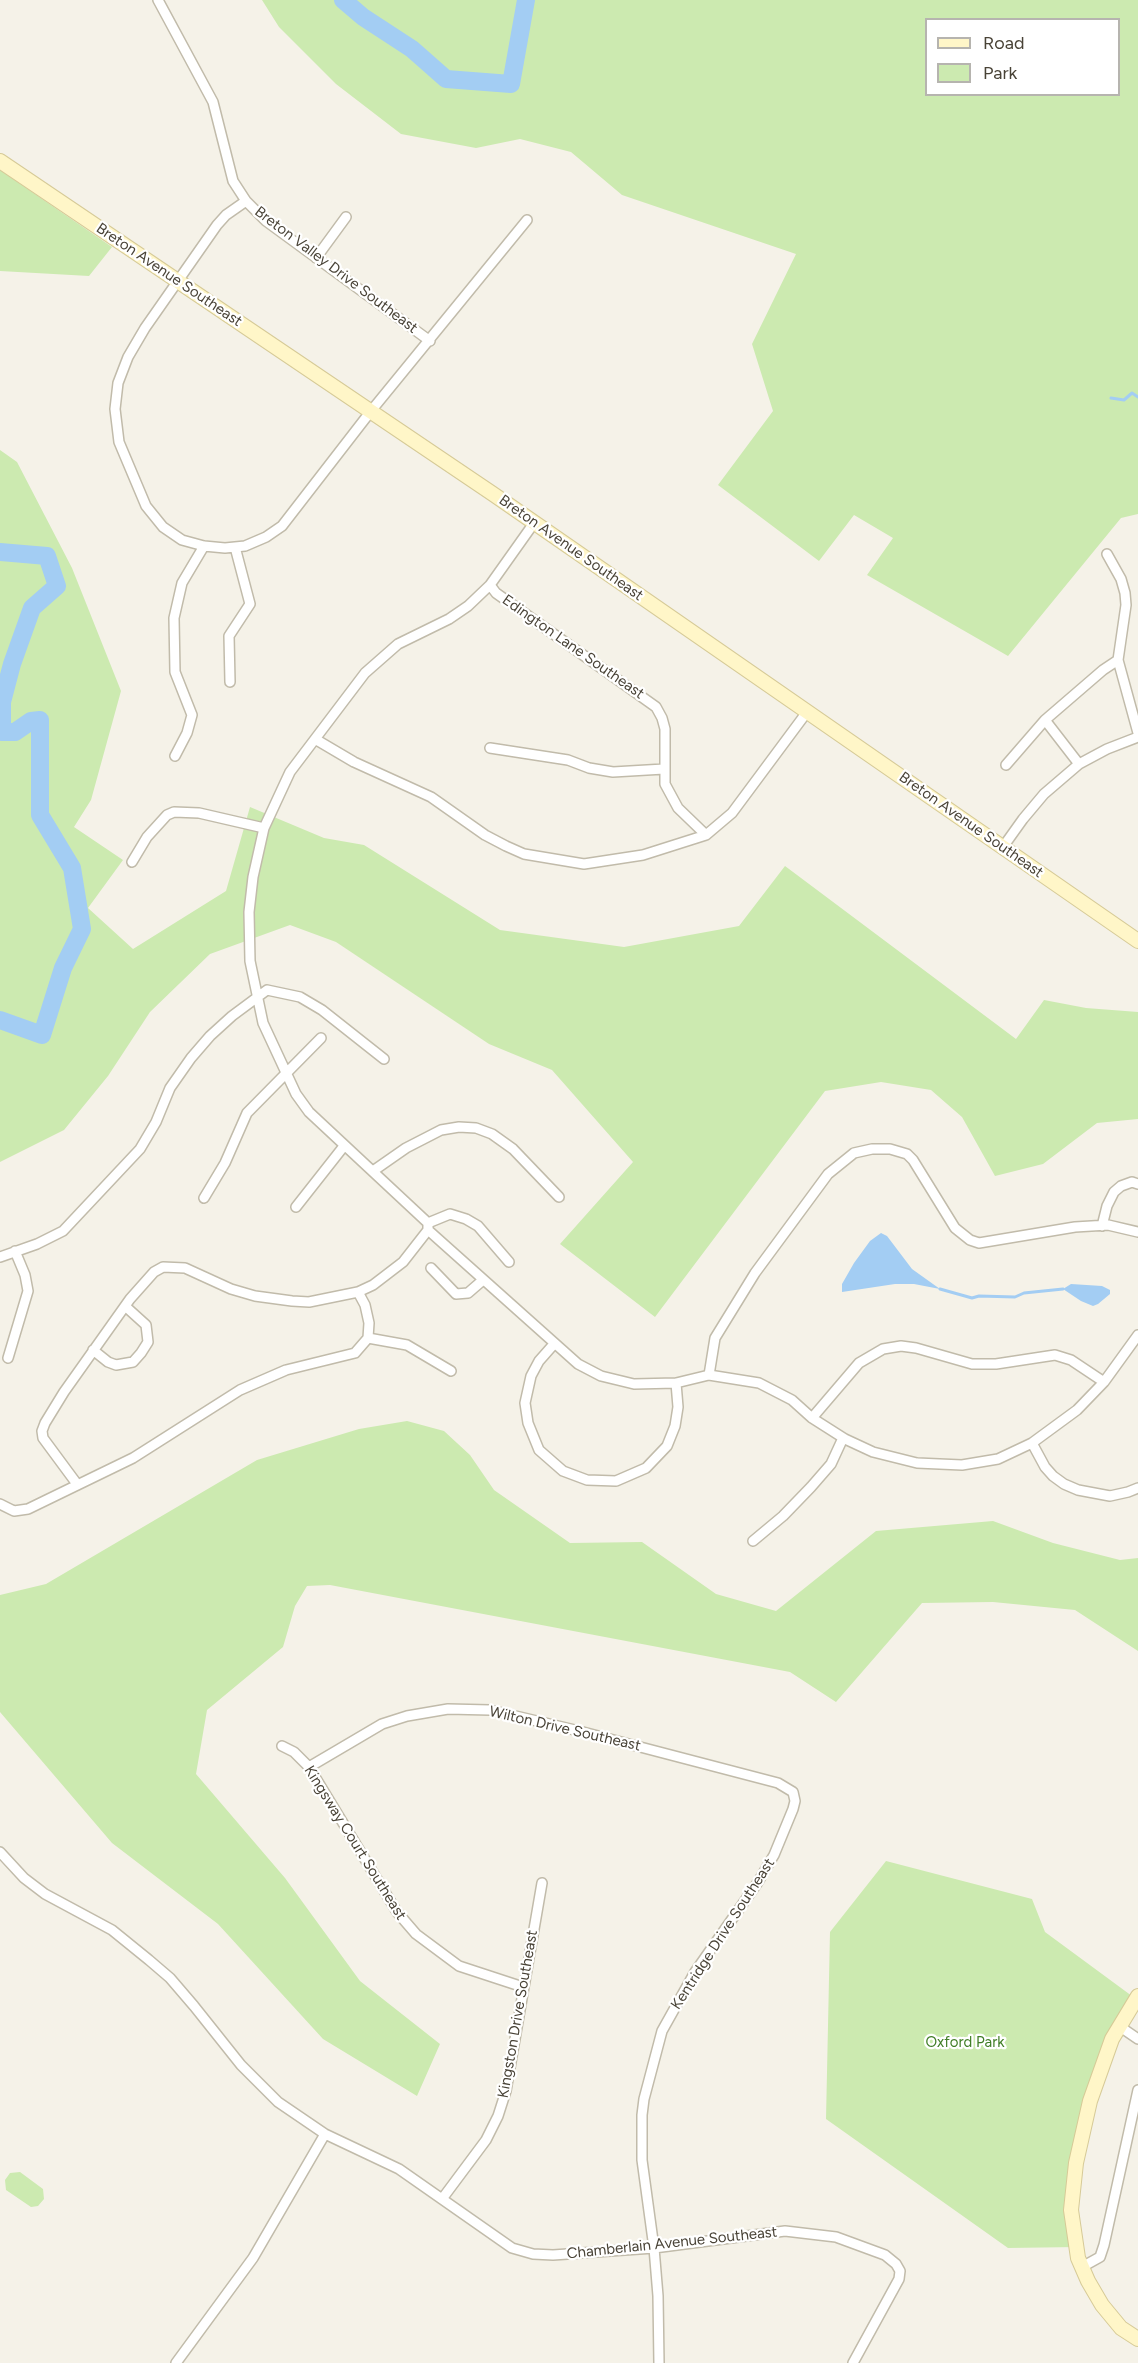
<!DOCTYPE html>
<html>
<head>
<meta charset="utf-8">
<style>
	body { margin:0 }
	#map { position:relative; width:1138px; height:2363px; overflow:hidden; background:#f5f2e8; font-family:Figtree,sans-serif }
	canvas { display:block }
	.legend { position:absolute; left:925px; top:18px; width:195px; height:78px; box-sizing:border-box; background:#fff; border:2px solid #b6b4af; margin:0; padding:8px 10px; list-style:none; font-size:18px; color:#494337 }
	.legend li { display:flex; align-items:center; gap:12px; height:30px }
	.legend b { width:30px; border:2px solid #b6b4af }
</style>
</head>
<body>
<div id="map">
<canvas width="1138" height="2363"></canvas>
<ul class="legend">
<li><b style="height:8px;background:#fff6c8"></b>Road</li>
<li><b style="height:16px;background:#cceab0"></b>Park</li>
</ul>
</div>
<script>
const ctx = document.querySelector('canvas').getContext('2d');
ctx.lineJoin = 'round';
function paint(path, color) {
  ctx.fillStyle = color;
  ctx.fill(path, 'evenodd');
}
function toPath(rows) {
  const path = new Path2D();
  for (const r of rows) {
    path.moveTo(r[0], r[1]);
    for (let i = 2; i < r.length; i += 2) path.lineTo(r[i], r[i + 1]);
  }
  return path;
}
function strokePath(path, color, width, dash) {
  ctx.strokeStyle = color;
  ctx.lineWidth = width;
  ctx.lineCap = dash ? 'butt' : 'round';
  ctx.setLineDash(dash || []);
  ctx.stroke(path);
}
function write(font, color, halo, rows, align = 'center') {
  ctx.font = font + ' Figtree,sans-serif';
  ctx.lineWidth = 4.5;
  ctx.setLineDash([]);
  ctx.textBaseline = 'middle';
  ctx.strokeStyle = halo;
  ctx.fillStyle = color;
  for (const [text, x, y, turn = 0] of rows) {
    ctx.save();
    ctx.translate(x, y);
    ctx.rotate((+turn || 0) * Math.PI / 180);
    ctx.textAlign = isNaN(turn) ? turn : align;
    if (halo) ctx.strokeText(text, 0, 0);
    ctx.fillText(text, 0, 0);
    ctx.restore();
  }
}
paint(toPath([
	[262,0,1138,0,1138,514,1121,518,1008,656,867,575,893,538,854,515,819,561,718,485,773,411,752,344,796,254,622,195,571,152,520,139,476,148,401,134,336,84,279,27],
	[926,20,1118,20,1118,94,926,94],
	[0,170,112,247,89,276,0,271],
	[0,450,17,462,72,568,121,691,91,800,74,827,123,860,88,908,133,949,226,891,250,807,324,838,364,845,500,930,624,947,739,926,785,866,1016,1039,1044,1000,1086,1008,1138,1012,1138,1119,1097,1123,1043,1164,995,1176,962,1117,931,1090,881,1082,825,1091,655,1317,560,1244,633,1162,552,1070,489,1044,336,942,290,925,210,954,150,1012,108,1076,64,1130,0,1162],
	[407,1421,444,1431,470,1455,494,1490,570,1543,642,1542,716,1594,776,1611,876,1531,993,1521,1053,1543,1120,1560,1138,1558,1138,1651,1075,1610,993,1602,922,1603,836,1702,790,1672,330,1585,307,1586,295,1606,283,1647,207,1710,196,1774,285,1878,360,1981,440,2044,417,2096,323,2039,218,1924,112,1843,0,1712,0,1595,46,1584,257,1460,359,1429],
	[886,1861,1032,1899,1045,1932,1136,1999,1119,2026,1076,2162,1077,2247,1008,2248,826,2119,830,1932],
	[20,2172,43,2189,44,2199,38,2206,31,2207,6,2190,5,2180,10,2173]
]), '#cceab0');
paint(toPath([
	[881,1233,887,1236,912,1269,940,1289,914,1284,895,1284,842,1292,842,1284,854,1263,870,1241],
	[1071,1284,1102,1286,1110,1290,1110,1294,1098,1304,1093,1306,1081,1301,1063,1289]
]), '#a3cdf3');
strokePath(toPath([
	[1111,398,1124,400,1132,393,1138,397],
	[940,1289,972,1298,979,1296,1015,1297,1024,1293,1063,1289]
]), '#a3cdf3', 3);
strokePath(toPath([
	[343,0,363,17,412,49,446,79,511,84,526,0],
	[0,552,47,556,57,586,32,608,12,664,2,702,2,732,15,732,31,721,40,720,40,815,72,868,82,929,63,968,42,1035,0,1020]
]), '#a3cdf3', 18);
const street = toPath([
	[158,0,213,102,233,181,246,201,266,221,430,341],
	[246,201,226,215,217,225,145,328,128,357,118,383,115,409,119,442,146,506,163,527,182,540,204,546,225,548,245,546,266,537,282,526,371,411,527,220],
	[316,258,346,217],
	[534,523,490,585,468,606,449,619,398,644,365,673,290,772,264,828,253,877,249,912,250,961,263,1023,296,1094,309,1112,428,1223,428,1230,578,1364,601,1376,634,1384,676,1383,709,1375,759,1383,792,1400,812,1418,845,1439,873,1452,917,1463,962,1465,998,1459,1032,1443,1077,1410,1104,1382,1138,1335],
	[1107,554,1121,579,1125,593,1126,605,1118,660,1138,733],
	[490,585,496,593,656,707,662,718,665,729,665,784,678,808,706,835],
	[230,682,229,636,250,604,235,547],
	[1045,720,1079,764],
	[315,739,354,762,431,797,485,835,506,846,524,854,584,864,643,855,706,835,732,813,807,712],
	[490,748,568,760,589,768,613,772,664,769],
	[175,756,187,733,192,715,175,672,174,618,182,583,204,546],
	[1006,765,1045,720,1103,670,1118,660],
	[1003,847,1023,819,1044,794,1079,764,1107,749,1138,737],
	[132,862,147,837,167,815,174,812,199,813,264,828],
	[373,1171,406,1148,441,1130,459,1127,476,1128,492,1134,513,1149,559,1197],
	[204,1198,225,1163,247,1113,321,1038],
	[296,1207,344,1146],
	[428,1223,450,1214,466,1219,478,1226,509,1262],
	[1102,1226,1107,1206,1114,1192,1121,1186,1132,1182,1138,1184],
	[0,1257,37,1244,63,1231,140,1149,156,1122,170,1088,191,1058,210,1036,232,1016,267,990,300,997,322,1010,384,1059],
	[431,1268,456,1294,468,1293,483,1280],
	[368,1338,407,1345,451,1371],
	[554,1344,539,1361,531,1376,525,1403,528,1423,539,1450,563,1471,587,1480,616,1481,646,1468,667,1446,675,1426,678,1407,676,1383],
	[93,1350,108,1362,116,1365,133,1362,141,1353,148,1342,146,1325,125,1306],
	[8,1358,28,1291,25,1275,15,1251],
	[709,1375,715,1338,755,1273,828,1174,854,1153,872,1149,890,1149,907,1154,913,1160,955,1228,970,1240,979,1243,1075,1227,1108,1225,1138,1232],
	[812,1418,859,1363,883,1349,901,1346,916,1348,972,1364,996,1364,1055,1355,1071,1360,1104,1382],
	[1032,1443,1045,1467,1053,1476,1064,1484,1078,1490,1110,1496,1128,1492,1138,1488],
	[77,1484,43,1438,42,1431,45,1423,64,1392,130,1299,154,1272,163,1267,185,1268,231,1289,255,1296,292,1301,309,1302,358,1292],
	[0,1504,14,1511,28,1509,133,1458,240,1390,286,1370,355,1353,368,1338,369,1323,365,1305,358,1292,373,1285,403,1262,428,1230],
	[753,1541,783,1516,811,1487,831,1464,843,1438],
	[282,1746,294,1752,309,1767,397,1912,416,1934,459,1966,523,1987],
	[309,1767,382,1724,407,1716,448,1709,490,1710,579,1731,778,1783,793,1792,795,1801,793,1809,774,1855,758,1882,695,1972,662,2031,644,2099,642,2115,642,2160,654,2248,658,2296,659,2363],
	[0,1852,24,1878,45,1894,112,1930,149,1960,170,1978,194,2006,241,2065,278,2102,325,2134,399,2169,512,2248,533,2254,553,2255,654,2248,785,2231,836,2237,885,2255,896,2264,900,2271,899,2279,853,2363],
	[1119,2026,1138,2039],
	[442,2199,486,2140,498,2116,506,2091,542,1883],
	[1082,2267,1100,2257,1104,2245,1138,2090],
	[176,2363,253,2258,325,2134]
]);
const secondary = toPath([
	[0,161,493,494,1138,941],
	[1138,1996,1112,2039,1090,2101,1076,2163,1071,2210,1078,2258,1088,2281,1102,2305,1121,2328,1138,2339]
]);
strokePath(street, '#c1bbaa', 12);
strokePath(secondary, '#d6ca97', 16);
strokePath(street, '#fff', 9);
strokePath(secondary, '#fff6c8', 14);
write('15px', '#494337', '#fff', [
	["Breton Valley Drive Southeast",336,270,37],
	["Breton Avenue Southeast",169,275,34],
	["Breton Avenue Southeast",571,548,35],
	["Edington Lane Southeast",573,647,35],
	["Breton Avenue Southeast",971,825,35],
	["Wilton Drive Southeast",565,1729,13],
	["Kingsway Court Southeast",355,1843,58],
	["Kentridge Drive Southeast",723,1934,-57],
	["Kingston Drive Southeast",518,2014,-80],
	["Chamberlain Avenue Southeast",672,2243,-6]
]);
write('15px', '#417e27', '#fff', [
	["Oxford Park",965,2043]
]);
</script>
</body>
</html>
